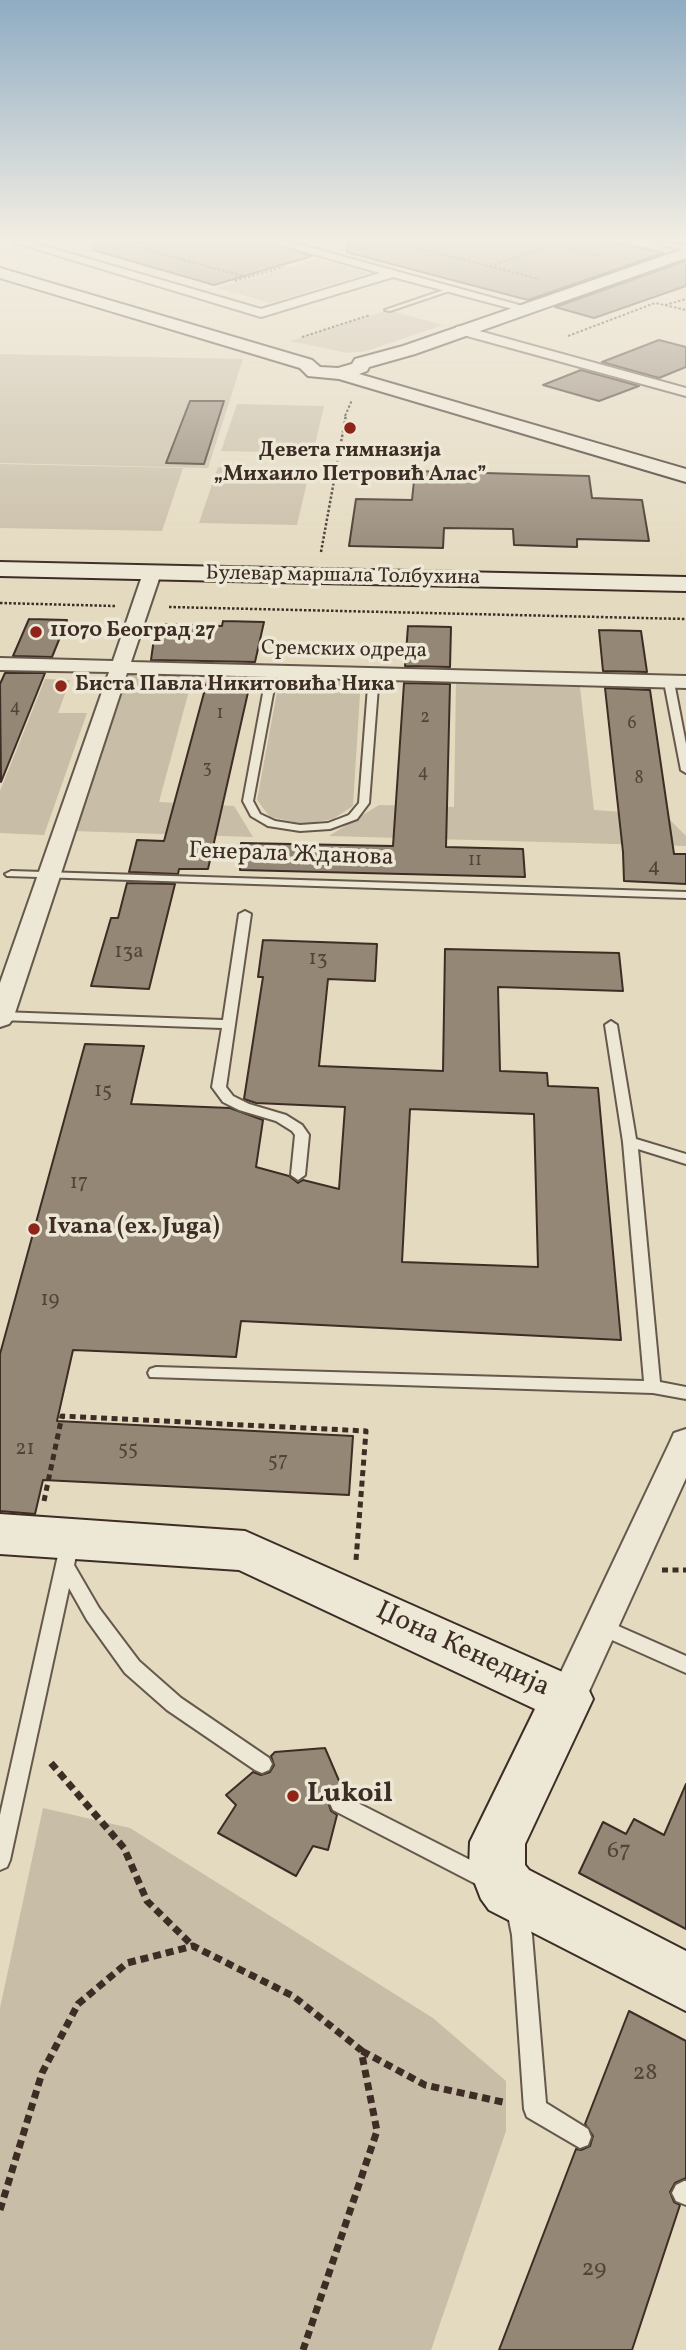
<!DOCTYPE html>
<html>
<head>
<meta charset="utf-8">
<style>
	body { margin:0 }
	canvas { display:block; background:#e4dac0 }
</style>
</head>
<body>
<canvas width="686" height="2350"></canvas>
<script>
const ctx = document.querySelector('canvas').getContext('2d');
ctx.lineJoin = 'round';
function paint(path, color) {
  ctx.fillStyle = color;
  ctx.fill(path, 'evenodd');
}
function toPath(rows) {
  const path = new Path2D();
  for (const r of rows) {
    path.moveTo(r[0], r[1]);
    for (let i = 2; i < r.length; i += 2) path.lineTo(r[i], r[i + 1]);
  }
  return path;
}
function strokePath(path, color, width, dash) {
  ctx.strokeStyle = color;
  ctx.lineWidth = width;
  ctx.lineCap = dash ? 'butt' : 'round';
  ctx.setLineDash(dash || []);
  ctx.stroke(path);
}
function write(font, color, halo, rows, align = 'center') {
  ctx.font = font + ' Vollkorn,serif';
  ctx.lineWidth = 7;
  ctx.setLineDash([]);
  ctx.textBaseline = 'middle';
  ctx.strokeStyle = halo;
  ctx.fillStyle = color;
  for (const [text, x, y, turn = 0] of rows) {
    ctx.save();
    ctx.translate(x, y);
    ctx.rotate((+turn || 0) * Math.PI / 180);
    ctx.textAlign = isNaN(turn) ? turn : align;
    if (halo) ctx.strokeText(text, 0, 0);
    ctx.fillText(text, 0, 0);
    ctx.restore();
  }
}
paint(toPath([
	[317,259,369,273,270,303,217,288],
	[388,310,443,325,367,351,348,353,290,341],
	[0,354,243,359,208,468,0,463],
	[237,404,324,406,313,453,221,451],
	[0,464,183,468,162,531,0,528],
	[218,467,310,469,297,525,199,523],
	[127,674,193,676,159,802,234,806,253,837,74,831],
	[280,676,361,678,353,806,333,819,304,824,270,817,257,800],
	[45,679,70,680,58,713,87,713,44,835,0,833,0,791],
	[456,683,580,687,594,810,665,815,686,836,686,846,329,836,379,805,454,807],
	[43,1808,130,1828,433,2018,506,2081,506,2131,431,2350,0,2350,0,2008]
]), '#c8bda6');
const building = toPath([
	[94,242,268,242,312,256,214,285,93,250,94,242],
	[348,242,616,242,663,253,528,300,346,252,348,242],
	[686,261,686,286,594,318,555,307,686,261],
	[659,340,686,347,686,367,659,378,602,362,659,340],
	[581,370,639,386,599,401,543,385,581,370],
	[190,401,224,401,204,464,166,463,190,401],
	[415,471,589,476,592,498,642,500,649,541,577,539,577,547,514,545,513,529,444,528,443,548,349,546,356,499,412,500,415,471],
	[29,619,67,620,52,657,13,656,29,619],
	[223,621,264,622,255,662,151,660,156,624,222,626,223,621],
	[408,626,451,627,450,667,405,666,408,626],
	[599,630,641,631,647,672,603,671,599,630],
	[5,673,45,673,1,782,0,684,5,673],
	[208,678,251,679,208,869,179,869,178,874,129,872,137,840,164,841,208,678],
	[404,683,450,684,446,847,523,849,525,877,240,870,241,843,393,846,404,683],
	[605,688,650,690,674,854,686,854,686,884,624,881,623,852,605,688],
	[127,883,175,884,149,989,91,986,111,918,118,918,127,883],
	[263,940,377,944,375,981,328,979,319,1066,443,1071,445,949,619,953,623,991,498,987,500,1071,547,1073,548,1086,598,1088,621,1340,241,1321,236,1357,73,1350,57,1421,353,1436,349,1495,43,1480,35,1514,0,1511,0,1354,85,1044,144,1046,131,1104,230,1108,263,1120,256,1167,289,1176,298,1183,303,1180,339,1189,345,1107,256,1103,244,1099,263,977,258,977,263,940],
	[410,1109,534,1114,538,1267,402,1262,410,1109],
	[325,1748,343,1790,332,1793,328,1802,331,1811,337,1815,328,1850,313,1846,296,1876,218,1833,236,1805,226,1795,253,1772,261,1775,270,1772,274,1765,271,1756,275,1752,325,1748],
	[686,1784,686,1929,579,1873,603,1822,626,1834,634,1819,664,1835,686,1784],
	[629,2011,686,2041,686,2178,675,2183,670,2192,674,2202,680,2205,632,2350,499,2350,576,2149,581,2150,590,2146,593,2136,585,2124,629,2011]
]);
paint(building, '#948776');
strokePath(building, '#3d2d25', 2);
const lane = toPath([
	[450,288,455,289,390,311,385,310,450,288],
	[272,669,277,672,253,801,260,814,275,821,300,825,328,823,349,815,359,803,369,674,374,671,379,674,369,803,357,819,330,829,300,831,268,826,251,816,243,801,267,672,272,669],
	[669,679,674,682,686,744,686,773,681,770,664,682,669,679],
	[11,871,686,892,686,898,7,876,5,874,11,871],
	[245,911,251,914,226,1087,233,1096,249,1104,286,1115,302,1125,309,1135,305,1175,298,1180,291,1175,295,1135,292,1131,276,1121,239,1110,223,1102,212,1087,222,1028,0,1020,1,1012,223,1020,239,914,245,911],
	[611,1021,617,1025,636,1139,686,1154,686,1164,638,1149,660,1382,686,1387,686,1399,653,1393,150,1377,148,1373,150,1369,156,1367,644,1381,623,1142,605,1025,611,1021],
	[70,1535,76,1537,79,1542,74,1565,99,1608,139,1661,181,1698,269,1758,272,1764,269,1770,262,1773,255,1770,167,1710,125,1673,87,1620,69,1588,10,1860,7,1867,0,1870,0,1815,61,1542,64,1537,70,1535],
	[600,1618,686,1656,686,1673,594,1632,591,1626,594,1620,600,1618],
	[340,1794,492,1871,495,1878,492,1885,485,1888,478,1885,333,1810,330,1803,333,1796,340,1794],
	[517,1900,524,1903,532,1935,546,2103,588,2129,591,2137,588,2145,580,2148,527,2117,524,2109,512,1935,507,1910,510,1903,517,1900],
	[684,2181,686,2181,686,2205,676,2201,672,2193,676,2185,684,2181]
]);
const street = toPath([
	[13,242,31,242,261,309,380,273,271,242,290,242,530,308,524,312,393,277,261,317,13,242],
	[656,242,686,245,686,251,658,244,656,242],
	[461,326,686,388,686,396,456,333,456,327,461,326],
	[152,568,161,573,131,662,686,676,686,688,127,673,13,1019,9,1024,0,1027,0,983,109,672,0,670,0,658,113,661,143,573,152,568],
	[686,1429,686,1478,580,1711,567,1716,554,1711,548,1699,554,1687,670,1442,674,1433,686,1429]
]);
const secondary = toPath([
	[686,248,686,258,415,354,369,367,367,371,359,374,686,469,686,482,339,379,308,376,300,368,0,278,0,268,312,360,320,367,338,368,352,364,355,359,403,346,686,248],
	[0,562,686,577,686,591,0,576,0,562],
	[0,1514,245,1531,585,1682,593,1699,525,1844,525,1865,529,1870,686,1951,686,2011,489,1910,481,1899,469,1868,470,1842,535,1709,239,1570,0,1554,0,1514]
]);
strokePath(lane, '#67584c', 4);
strokePath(street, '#67584c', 4);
strokePath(secondary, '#3d2d25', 4);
strokePath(toPath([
	[118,242,246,277],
	[394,242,539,279],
	[541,242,601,256],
	[490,266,551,245],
	[235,281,284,267],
	[665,305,686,299],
	[568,336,655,303,686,310],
	[302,337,370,315],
	[345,416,352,400]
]), '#3d2d25', 2, [2.5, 2]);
strokePath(toPath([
	[321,552,346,415],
	[0,603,115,606],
	[169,607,686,619]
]), '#3d2d25', 2.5, [2.5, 2]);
strokePath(toPath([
	[44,1501,62,1416,366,1431,356,1560],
	[662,1570,686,1570]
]), '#3d2d25', 5, [6, 4.5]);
strokePath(toPath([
	[51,1763,124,1848,147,1901,193,1946],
	[362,2051,425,2085,507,2103],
	[0,2210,42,2073,78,2004,127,1963,193,1946,293,1996,361,2050,377,2131,303,2350]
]), '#3d2d25', 7, [8, 5]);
paint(lane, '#ede7d6');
paint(street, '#ede7d6');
paint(secondary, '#ede7d6');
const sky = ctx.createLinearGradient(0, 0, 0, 571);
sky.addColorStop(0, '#8facc3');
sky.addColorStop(0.42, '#f3eee3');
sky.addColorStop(1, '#f3eee300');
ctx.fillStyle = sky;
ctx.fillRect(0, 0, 686, 571);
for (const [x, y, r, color] of [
	[350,428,7,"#8f2418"],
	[36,632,7,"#8f2418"],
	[61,686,7,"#8f2418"],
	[34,1229,7,"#8f2418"],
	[293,1796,7,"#8f2418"]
]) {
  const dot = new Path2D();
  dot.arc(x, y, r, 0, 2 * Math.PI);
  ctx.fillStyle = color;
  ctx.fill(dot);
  strokePath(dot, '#ede7d6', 2.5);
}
write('18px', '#534439', null, [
	["4",15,709],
	["1",220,715],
	["2",425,719],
	["6",632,725],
	["3",207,770],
	["4",423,774],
	["8",639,780],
	["11",475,862]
]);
write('bold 21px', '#3d2d25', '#ede7d6', [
	["Девета гимназија",350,452,"center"],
	["„Михаило Петровић Алас”",350,476,"center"],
	["11070 Београд 27",50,632],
	["Биста Павла Никитовића Ника",75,686]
], 'left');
write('21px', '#3d2d25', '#ede7d6', [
	["Булевар маршала Толбухина",343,577,1],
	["Сремских одреда",344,651,1]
]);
write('21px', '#534439', null, [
	["4",654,868],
	["13a",129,953],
	["13",318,960],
	["15",103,1092],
	["17",79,1184],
	["19",50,1301],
	["21",25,1450],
	["55",128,1450],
	["57",278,1462]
]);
write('24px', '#3d2d25', '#ede7d6', [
	["Генерала Жданова",291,856,2]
]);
write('bold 24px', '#3d2d25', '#ede7d6', [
	["Ivana (ex. Juga)",48,1229]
], 'left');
write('24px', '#534439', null, [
	["67",619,1853],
	["28",645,2075],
	["29",594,2271]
]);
write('28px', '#3d2d25', '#ede7d6', [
	["Џона Кенедија",462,1651,25]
]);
write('bold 28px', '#3d2d25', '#ede7d6', [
	["Lukoil",307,1796]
], 'left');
</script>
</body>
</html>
